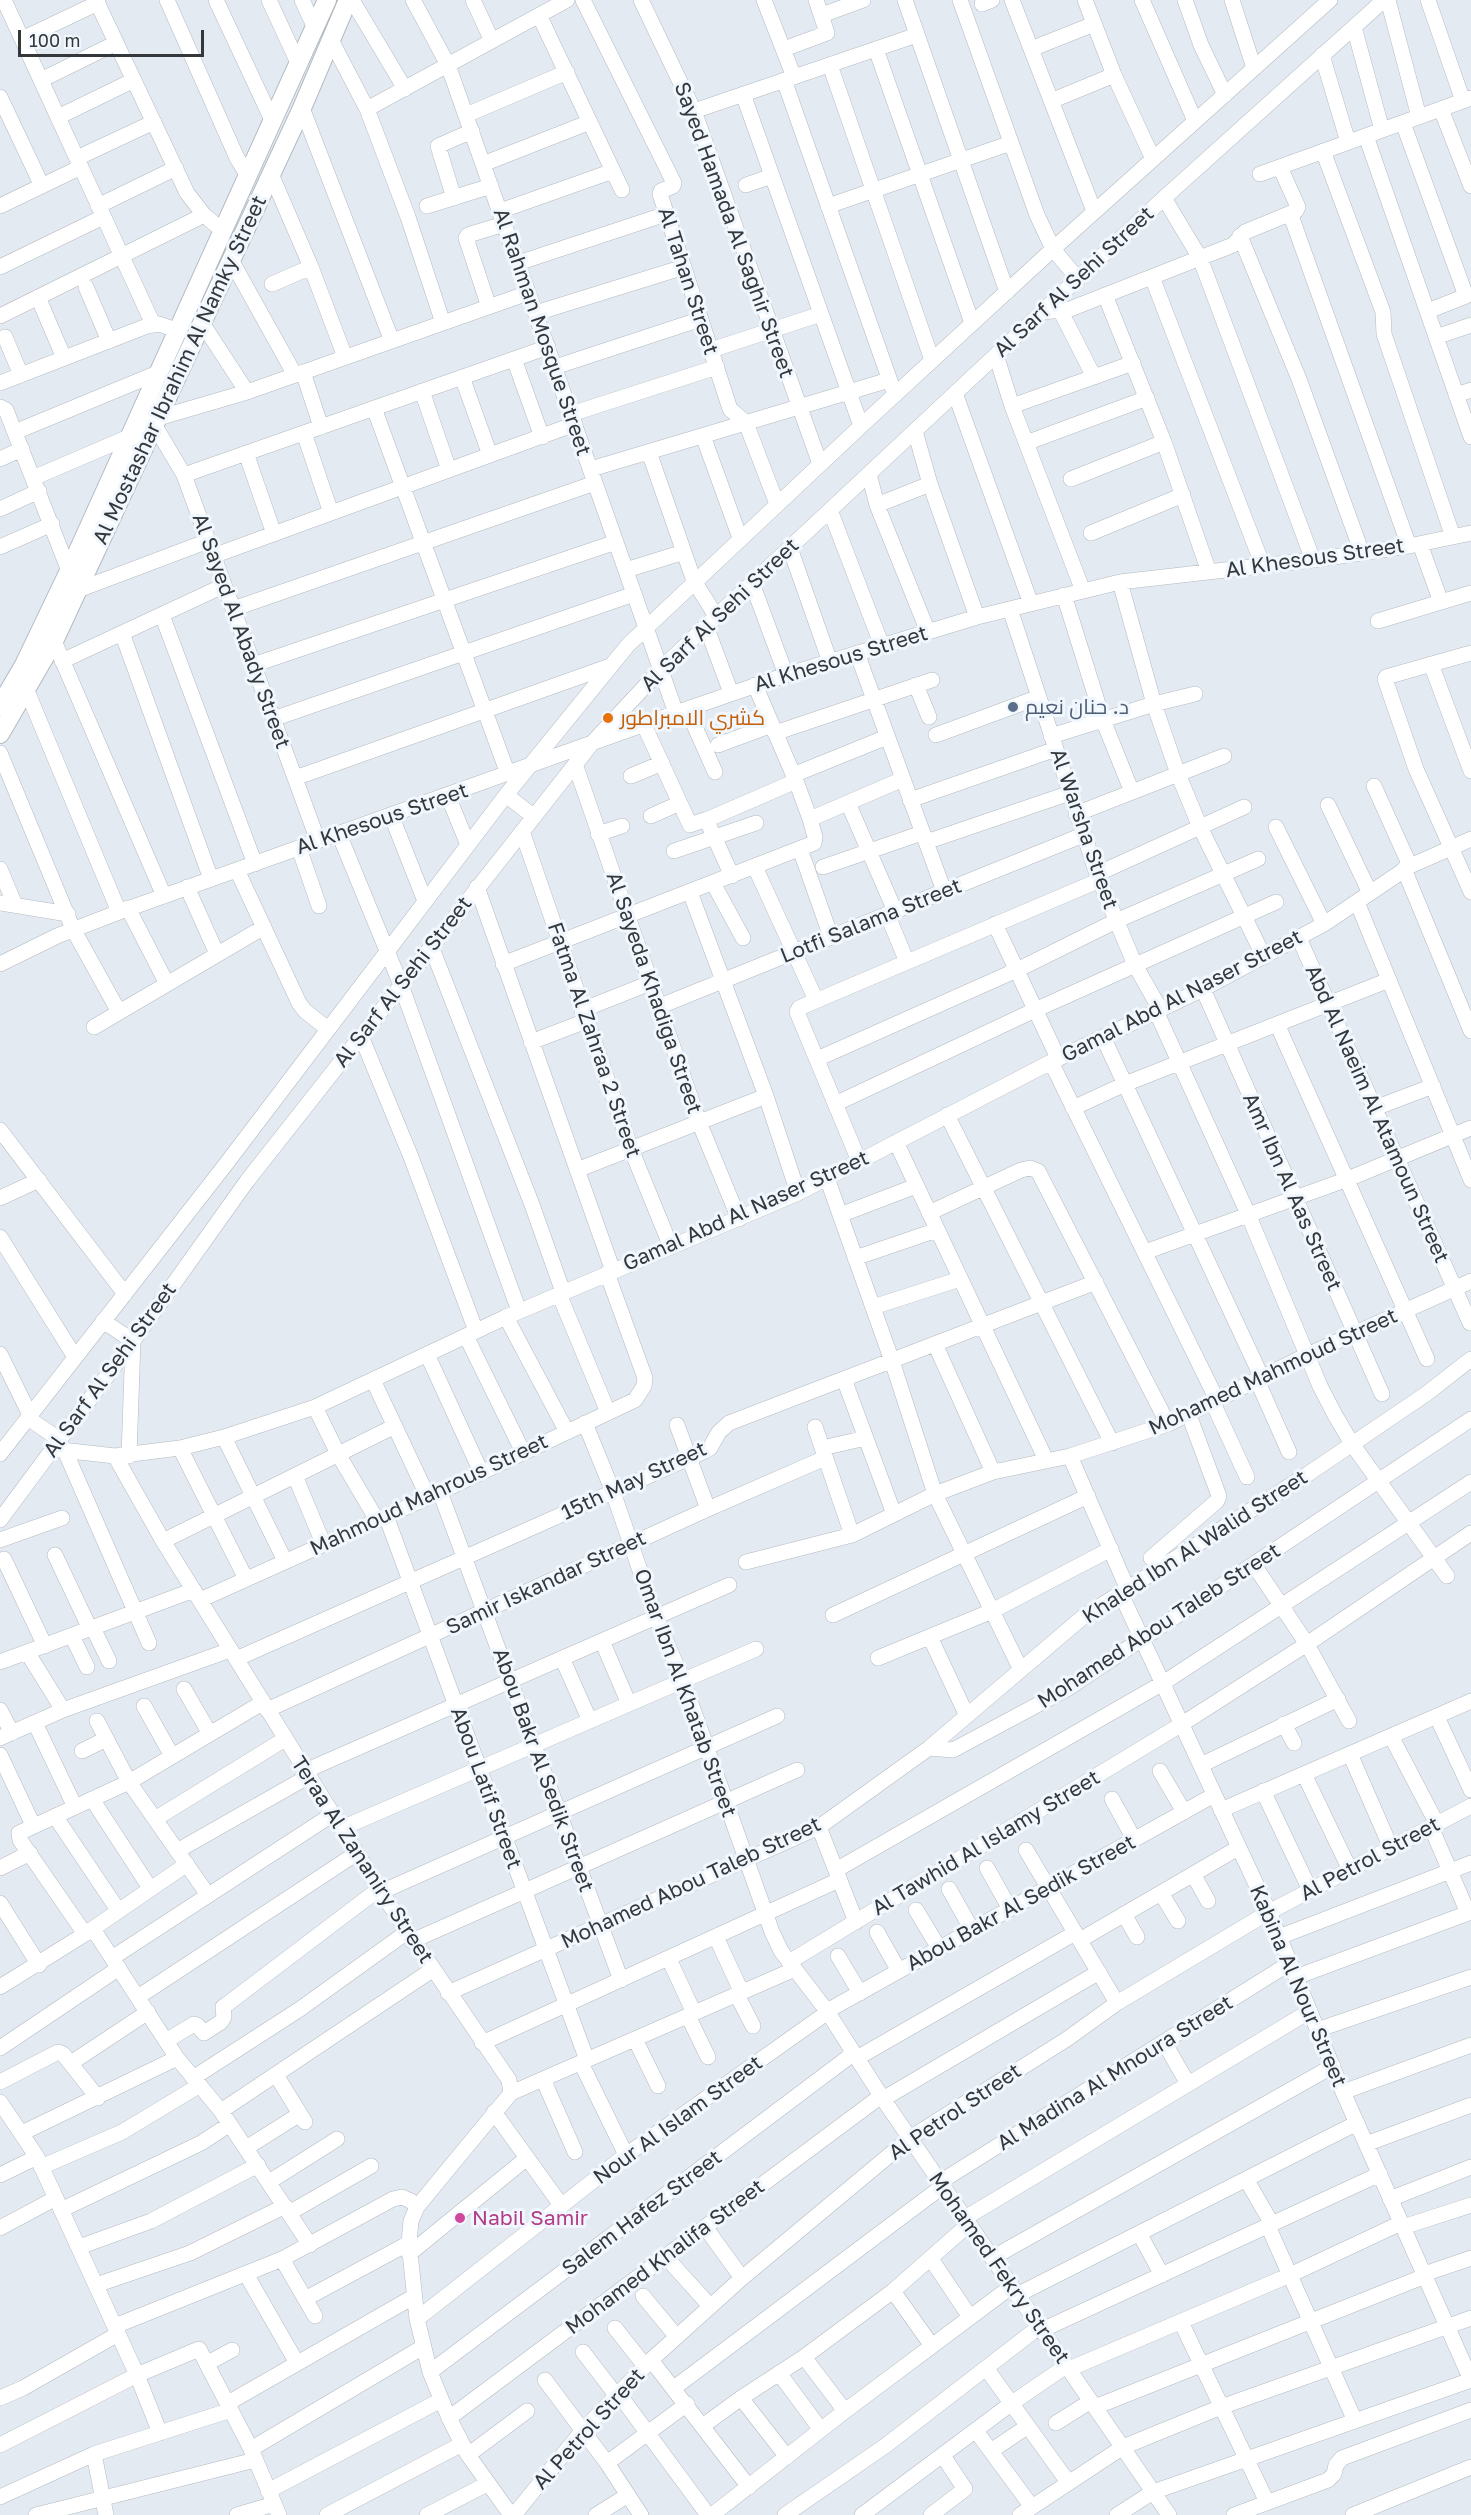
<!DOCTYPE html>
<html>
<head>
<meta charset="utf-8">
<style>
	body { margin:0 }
	#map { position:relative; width:1471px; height:2515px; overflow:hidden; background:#e3eaf2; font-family:"Golos Text",sans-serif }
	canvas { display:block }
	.scale { position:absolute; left:18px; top:30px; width:186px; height:27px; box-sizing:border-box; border:3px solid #35383b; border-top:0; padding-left:8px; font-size:18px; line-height:21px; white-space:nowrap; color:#35383b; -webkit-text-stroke:4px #f1f7fe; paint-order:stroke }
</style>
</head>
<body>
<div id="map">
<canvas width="1471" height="2515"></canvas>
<div class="scale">100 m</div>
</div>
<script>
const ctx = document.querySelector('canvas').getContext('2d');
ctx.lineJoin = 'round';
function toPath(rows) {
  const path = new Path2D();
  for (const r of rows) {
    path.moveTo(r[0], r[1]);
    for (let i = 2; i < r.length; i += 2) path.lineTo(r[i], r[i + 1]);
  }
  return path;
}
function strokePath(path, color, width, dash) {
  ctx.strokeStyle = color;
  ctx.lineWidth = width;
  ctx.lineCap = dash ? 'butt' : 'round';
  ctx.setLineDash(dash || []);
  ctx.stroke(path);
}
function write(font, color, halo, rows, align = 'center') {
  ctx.font = font + ' "Golos Text",Cairo,sans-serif';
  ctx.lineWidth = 6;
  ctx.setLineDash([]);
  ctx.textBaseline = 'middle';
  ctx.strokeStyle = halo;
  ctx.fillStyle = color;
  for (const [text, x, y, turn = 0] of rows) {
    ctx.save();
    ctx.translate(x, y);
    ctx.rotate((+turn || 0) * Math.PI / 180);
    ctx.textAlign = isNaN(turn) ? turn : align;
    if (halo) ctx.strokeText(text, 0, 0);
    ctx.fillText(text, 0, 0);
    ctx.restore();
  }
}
const minor = toPath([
	[4,0,153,324],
	[96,0,187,193,204,215,223,231],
	[167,0,237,158,248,176],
	[216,0,273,122],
	[269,0,299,65],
	[302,0,315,28],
	[352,0,405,89],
	[413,0,448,65,676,713],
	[473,0,492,41],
	[583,0,674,183,673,186,661,191,660,194,730,409,746,423,777,504],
	[641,0,694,111,820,464],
	[764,0,794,77],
	[905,0,1007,292],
	[960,0,1037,215,1053,249,1078,279],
	[1012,0,1094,211],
	[1085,0,1114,75,1153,159],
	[1142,0,1195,121],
	[1185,0,1201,45,1225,95],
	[1232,0,1254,68],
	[1388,0,1419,117],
	[1428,0,1463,101],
	[982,4,992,0],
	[539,15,622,190],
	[822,15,863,0],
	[1354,27,1382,130],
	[22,39,98,3],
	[331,40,367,109,408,217,443,323],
	[784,49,827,33,816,0],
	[876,49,972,323],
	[1031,49,1094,24],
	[1322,55,1348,142],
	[830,65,932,360],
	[41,80,116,43],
	[784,80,895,395],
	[743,94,861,426],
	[0,97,42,186],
	[1051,101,1114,75],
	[302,108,392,341],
	[367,109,567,0],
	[1441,109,1471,186],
	[694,111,917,35],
	[466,115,567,72],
	[58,117,134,80],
	[1403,123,1466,296,1428,311],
	[1366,136,1471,437],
	[1323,151,1383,312,1384,334,1453,537],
	[77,158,154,122],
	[483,164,590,122],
	[271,174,311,267,345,357],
	[1260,174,1471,98],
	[746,185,772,176],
	[454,198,438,146,472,131],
	[1164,198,1200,258,1313,560],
	[0,206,81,167],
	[98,206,176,168],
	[427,206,491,186],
	[828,206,1011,143],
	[500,211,613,171],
	[1290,213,1409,546],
	[1240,236,1299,379,1362,553],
	[231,260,295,375],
	[518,263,666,214],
	[0,267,103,217],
	[1152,277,1263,566],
	[272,284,311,267],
	[86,287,109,341],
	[1105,295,1164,442,1209,572],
	[38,297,64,358],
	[489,307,466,238,468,235,504,224],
	[1060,310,1094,377],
	[1043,312,1070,309,1233,245,1245,232,1296,211,1298,207,1280,167],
	[536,313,684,267],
	[0,316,204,215],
	[202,323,247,392],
	[5,337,21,375],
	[1436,337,1471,325],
	[711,350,821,314],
	[996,355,1012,406,1083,591],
	[514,359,542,437],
	[555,367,701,319],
	[303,372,321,427],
	[462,377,490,455],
	[0,383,147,326,159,324,179,331],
	[422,391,449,470],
	[955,393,1031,604],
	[1456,395,1471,390],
	[1012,406,1133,363],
	[0,407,6,410,69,571],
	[374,408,508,774],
	[571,414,717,367],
	[158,418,247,392,528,293],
	[155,426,184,475,318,841],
	[915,431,930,484,977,617],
	[15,432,160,372],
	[304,433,331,513],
	[703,436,740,538],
	[1026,443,1147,398],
	[649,452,694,581,716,616],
	[246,453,274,534],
	[0,459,22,449],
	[591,469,889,380],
	[869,474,877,505,928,632],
	[184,475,548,347],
	[33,478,131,436],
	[1071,479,1164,442],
	[877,505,930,484],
	[0,509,39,491],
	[830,510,882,646],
	[1091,533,1183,495],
	[1420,544,1441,602],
	[0,547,52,524],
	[790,548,830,662],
	[213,556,575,424],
	[626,570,684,552],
	[1120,582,1154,704,1178,774,1200,827,1264,957],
	[752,583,786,675],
	[78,590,208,541],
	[1064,595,1103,720,1132,792],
	[233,609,595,483],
	[1010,609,1097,874,1135,965,1160,1009],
	[162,615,255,864],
	[1378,621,1471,593],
	[706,626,731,693],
	[122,633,211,879],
	[54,641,164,896],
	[857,653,944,891],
	[1471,653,1386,677,1385,679,1416,769,1471,892],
	[62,661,223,586],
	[1431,664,1471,771],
	[253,665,616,542],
	[916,685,929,717],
	[27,691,119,912],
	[687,709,715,772],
	[273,719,634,594],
	[644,725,690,825,704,820,707,821,732,876],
	[775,733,932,680],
	[936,735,1039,697],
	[1051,736,1154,704,1195,694],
	[718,745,772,725],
	[0,753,73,929,119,1012],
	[575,764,699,1122,739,1219],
	[793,775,887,737],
	[631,776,662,763],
	[295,778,610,666],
	[1374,786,1410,866],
	[506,795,533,816],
	[448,796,468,845],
	[910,800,1056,749],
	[848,803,895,911],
	[1328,805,1370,893],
	[1076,814,1224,756],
	[391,815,425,901],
	[651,816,680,803],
	[810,819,903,779],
	[706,820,796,781],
	[1276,827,1324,924],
	[522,831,631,1149,671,1247],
	[339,834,401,985,519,1311],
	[598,834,622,826],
	[926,842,1070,793],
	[299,848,319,906],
	[800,849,831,937],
	[674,851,756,823],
	[755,867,816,1000],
	[823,867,922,833],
	[0,869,15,905],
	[1404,869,1471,1031],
	[237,870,299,1003,305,1011,328,1029],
	[1097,874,1244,807],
	[713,883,743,938],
	[187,887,217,954],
	[477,887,613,1271],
	[690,892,766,1096,798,1193],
	[1357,902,1471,1180],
	[0,903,68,914],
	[128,908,167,984],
	[887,914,907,962],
	[995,924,1058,1058],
	[1299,938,1470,1323],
	[431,946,531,1202,563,1292],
	[0,964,57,936,119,912,687,709,786,675,977,617,1120,582,1313,560,1409,546,1471,533],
	[503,964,814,843,815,837,810,819,796,781,755,685],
	[1203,989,1382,1394],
	[658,1007,1083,835],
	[582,1010,650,983],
	[1156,1011,1248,1214,1320,1386,1335,1415,1352,1444,1447,1576],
	[1277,1024,1427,1359],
	[94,1027,264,927],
	[361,1036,411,1157,476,1331],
	[1103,1037,1262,1378],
	[531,1042,586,1021],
	[817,1059,1017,970,1116,921,1258,859],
	[1051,1062,1217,1400],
	[835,1104,1035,1010,1276,902],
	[1073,1108,1125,1084,1389,980],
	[1375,1108,1433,1086],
	[947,1115,1112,1443],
	[0,1130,125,1294],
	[896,1142,1046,1460],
	[859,1161,797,1012,799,1008,1100,880],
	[577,1170,766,1096],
	[827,1178,892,1361,935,1494,1021,1670],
	[0,1198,39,1180],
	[929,1213,1021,1170,1030,1168,1038,1171,1168,1424],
	[840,1215,916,1186],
	[0,1237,75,1357],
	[1145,1252,1348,1179,1471,1128],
	[855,1258,937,1230],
	[559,1294,608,1412],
	[873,1307,960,1279],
	[506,1317,567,1432],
	[103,1321,133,1341,129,1456],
	[466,1336,523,1452],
	[935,1344,993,1472],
	[0,1354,30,1415],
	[427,1354,481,1472],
	[844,1379,894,1514],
	[373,1380,428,1497],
	[1257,1380,1289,1452],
	[1213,1403,1247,1477],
	[315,1407,338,1454,377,1520],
	[28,1418,60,1440],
	[585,1423,613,1492,656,1617,683,1681,772,1932,781,1951,827,2011,883,2099,1169,2515],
	[677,1425,708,1509],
	[815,1427,852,1535],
	[224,1437,285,1561],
	[180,1448,246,1579],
	[822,1448,866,1438],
	[53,1449,115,1456,180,1448,224,1437,315,1407,506,1317,798,1193,1051,1062,1203,989,1324,924,1410,866,1471,839],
	[65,1451,149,1643],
	[0,1454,226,1164,506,795,628,645,861,426,1053,249,1330,0],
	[115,1456,163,1541,381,1892,509,2080,511,2093,417,2207,411,2221,409,2243,417,2319,430,2372,449,2418,468,2455,511,2515],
	[1070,1456,1128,1590],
	[295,1476,323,1543],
	[440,1492,621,1980],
	[386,1516,587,2060],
	[0,1520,133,1341,247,1181,592,743,662,668,706,626,1164,198,1384,0],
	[0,1540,62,1518],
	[163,1541,395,1426],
	[55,1555,90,1629],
	[1151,1558,1217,1501,1219,1496,1189,1415],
	[4,1559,45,1646],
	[746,1562,852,1535,935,1494,993,1472,1070,1456,1168,1424,1307,1355,1471,1281],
	[1254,1565,1307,1644,1349,1721],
	[1121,1594,1269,1912,1343,2092,1471,2380],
	[200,1600,440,1492,635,1400,644,1386,645,1378,607,1273],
	[833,1615,1088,1496],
	[93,1628,109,1661],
	[72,1636,87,1667],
	[930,1637,967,1716],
	[602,1641,629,1704],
	[27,1652,63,1710],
	[562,1658,590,1721],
	[878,1658,992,1611,1111,1549],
	[236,1659,705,1451,710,1448,719,1432,729,1423,1096,1282],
	[0,1662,194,1590],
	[184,1689,210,1734],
	[144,1706,172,1756],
	[0,1710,12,1733],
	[267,1710,708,1509,825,1458],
	[1437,1717,1471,1790],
	[97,1721,129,1782,208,1895],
	[35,1723,75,1807],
	[1284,1724,1294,1743],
	[1391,1736,1437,1824],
	[0,1738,63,1710,230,1650],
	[929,1748,1083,1617,1308,1474,1426,1394,1471,1359],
	[82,1751,106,1739],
	[1350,1754,1391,1848],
	[0,1755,33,1825],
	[1201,1765,1338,1699],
	[305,1771,729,1585],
	[1160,1771,1184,1812],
	[1304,1774,1350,1870],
	[1263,1791,1310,1890],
	[92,1799,150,1888],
	[1112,1799,1134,1839],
	[1221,1810,1471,1701],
	[55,1816,118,1910],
	[155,1819,285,1739],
	[819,1827,856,1922],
	[1431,1827,1468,1913],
	[342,1828,756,1649],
	[1026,1850,1117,2003],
	[177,1851,309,1776],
	[0,1868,30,1853],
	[987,1868,1010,1909],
	[836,1870,1163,1683,1471,1482],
	[1193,1874,1208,1901],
	[949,1889,972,1930],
	[381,1892,777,1716],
	[1161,1893,1178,1921],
	[0,1903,39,1965],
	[916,1910,939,1948],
	[1124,1914,1137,1937],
	[93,1929,177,2058,221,2111,310,2245],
	[877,1932,899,1971],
	[85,1934,20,1840,19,1833,129,1782,262,1703],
	[716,1937,742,1993],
	[1279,1937,1471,1863],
	[1080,1940,1238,1848],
	[412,1941,797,1770],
	[838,1956,860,1993],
	[112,1958,333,1814],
	[669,1959,694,2013],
	[789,1962,1182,1724,1307,1644,1471,1533],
	[1296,1977,1471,1912],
	[0,1987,85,1934,187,1864],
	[448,1993,819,1827,929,1748,953,1750,1067,1689,1471,1419],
	[737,1995,753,2026],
	[138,1997,357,1853],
	[827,2011,1214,1795],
	[688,2016,708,2057],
	[1317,2030,1471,1977],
	[635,2039,658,2086],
	[166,2041,194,2024,197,2025,204,2033,221,2022,224,2017,223,2007,226,2005,379,1889],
	[1164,2042,1188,2084],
	[482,2043,839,1880],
	[0,2048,119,1968],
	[857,2058,1075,1933],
	[71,2063,148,2012],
	[581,2063,626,2155],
	[276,2075,305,2122],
	[193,2078,300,2009,407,1932],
	[543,2079,575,2152],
	[0,2082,58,2052,63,2054,98,2098],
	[1343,2092,1471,2045],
	[511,2093,795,1969],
	[883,2099,1099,1972],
	[0,2102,37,2157,137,2375,160,2433],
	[221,2111,432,1970],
	[494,2112,561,2205],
	[22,2133,177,2058],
	[1366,2144,1471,2105],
	[246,2148,300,2114],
	[41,2167,122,2132,200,2085],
	[0,2175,37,2157],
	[1246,2179,1272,2224],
	[269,2182,337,2139],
	[940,2182,1290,1963],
	[1390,2199,1471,2167],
	[61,2210,201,2143,230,2124],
	[289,2213,371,2166],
	[965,2218,1310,2011],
	[1268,2226,1355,2421],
	[705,2227,742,2278],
	[1403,2227,1471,2205],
	[0,2228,56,2198],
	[1139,2233,1162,2275],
	[79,2247,151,2221,258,2165],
	[409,2254,527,2158],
	[992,2258,1333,2066],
	[282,2259,315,2316],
	[931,2259,970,2317],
	[673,2265,710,2306],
	[246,2274,297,2363],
	[1424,2274,1471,2258],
	[96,2285,190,2253,285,2206],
	[893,2291,932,2346],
	[1017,2295,1357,2123],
	[643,2296,676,2336],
	[305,2299,409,2243],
	[417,2319,626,2155,828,2012],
	[1181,2322,1267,2502],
	[115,2326,282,2259,393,2199,402,2197,411,2201,417,2207],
	[615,2328,645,2366],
	[1042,2330,1380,2174],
	[583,2352,616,2395],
	[804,2357,845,2411],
	[651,2360,749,2487],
	[208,2363,232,2350],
	[986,2368,1068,2482],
	[1069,2369,1290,2275,1401,2223],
	[430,2372,854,2053],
	[779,2373,821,2430],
	[545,2380,607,2463,641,2515],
	[674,2388,943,2186],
	[618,2393,708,2515],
	[0,2398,23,2388,118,2334],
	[741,2398,787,2457],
	[228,2403,413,2297],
	[1095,2407,1425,2276],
	[449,2418,881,2096],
	[1056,2423,1091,2401],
	[704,2425,741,2398,804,2357,893,2291,969,2224],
	[976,2431,1032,2507],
	[0,2445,137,2375,199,2349,251,2449,279,2515],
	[251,2449,423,2347],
	[991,2451,1028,2426],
	[94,2454,106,2515],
	[468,2455,527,2411],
	[607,2463,687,2404],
	[268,2491,441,2400],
	[0,2497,94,2454,231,2410],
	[36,2515,255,2460],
	[237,2515,274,2504],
	[327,2515,462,2444],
	[427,2515,487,2484],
	[514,2515,583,2430,651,2360,742,2278,910,2138,1067,2039,1117,2003,1269,1912,1471,1806],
	[596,2515,628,2495],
	[712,2515,845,2411,1012,2286],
	[785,2515,885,2446,1039,2327],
	[862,2515,1012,2403,1066,2366],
	[931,2515,965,2489,943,2456],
	[1020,2515,1123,2447,1221,2407,1471,2318],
	[1117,2515,1153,2492,1471,2380],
	[1234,2515,1328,2480,1334,2474,1336,2465,1342,2458,1471,2410],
	[1353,2515,1471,2467]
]);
const major = toPath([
	[0,706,24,665,69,571,327,0],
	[0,734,54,641,302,108,348,0]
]);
strokePath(minor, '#b3bac1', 16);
strokePath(major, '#b3bac1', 20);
strokePath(minor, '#fff', 15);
strokePath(major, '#fff', 18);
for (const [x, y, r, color] of [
	[1013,707,6,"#5c6f8a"],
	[608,718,6,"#e8710a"],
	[460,2218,6,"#d1479c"]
]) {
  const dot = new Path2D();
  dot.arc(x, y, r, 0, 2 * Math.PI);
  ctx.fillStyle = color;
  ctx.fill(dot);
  strokePath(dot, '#f1f7fe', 2);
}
write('21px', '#35383b', '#f1f7fe', [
	["Sayed Hamada Al Saghir Street",734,230,70],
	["Al Tahan Street",688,281,72],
	["Al Sarf Al Sehi Street",1074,282,-43],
	["Al Rahman Mosque Street",542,332,71],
	["Al Mostashar Ibrahim Al Namky Street",180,370,-65],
	["Al Khesous Street",1315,558,-8],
	["Al Sarf Al Sehi Street",720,615,-44],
	["Al Sayed Al Abady Street",241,631,70],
	["Al Khesous Street",841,659,-17],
	["Al Khesous Street",382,819,-19],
	["Al Warsha Street",1084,829,71],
	["Lotfi Salama Street",871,921,-22],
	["Al Sarf Al Sehi Street",403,982,-52],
	["Al Sayeda Khadiga Street",654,993,71],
	["Gamal Abd Al Naser Street",1182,996,-27],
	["Fatma Al Zahraa 2 Street",594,1040,71],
	["Abd Al Naeim Al Atamoun Street",1377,1114,66],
	["Amr Ibn Al Aas Street",1292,1192,66],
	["Gamal Abd Al Naser Street",746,1211,-24],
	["Al Sarf Al Sehi Street",110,1370,-54],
	["Mohamed Mahmoud Street",1273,1372,-25],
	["15th May Street",634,1481,-25],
	["Mahmoud Mahrous Street",429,1495,-25],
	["Khaled Ibn Al Walid Street",1195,1547,-33],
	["Samir Iskandar Street",546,1583,-25],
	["Mohamed Abou Taleb Street",1159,1626,-33],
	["Omar Ibn Al Khatab Street",685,1693,70],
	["Abou Bakr Al Sedik Street",543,1770,70],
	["Abou Latif Street",486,1788,70],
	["Al Tawhid Al Islamy Street",986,1843,-31],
	["Al Petrol Street",1370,1859,-28],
	["Teraa Al Zananiry Street",362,1860,57],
	["Mohamed Abou Taleb Street",691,1883,-25],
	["Abou Bakr Al Sedik Street",1021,1903,-29],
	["Kabina Al Nour Street",1298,1986,67],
	["Al Madina Al Mnoura Street",1115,2073,-32],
	["Al Petrol Street",955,2112,-34],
	["Nour Al Islam Street",678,2120,-36],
	["Salem Hafez Street",642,2213,-37],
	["Mohamed Khalifa Street",665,2257,-37],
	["Mohamed Fekry Street",999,2268,55],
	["Al Petrol Street",589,2429,-48]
]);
write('21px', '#4e5e75', '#f1f7fe', [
	["د. حنان نعيم",1025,707]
], 'left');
write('21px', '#c56008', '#f1f7fe', [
	["كشري الامبراطور",620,718]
], 'left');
write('21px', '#b23c85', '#f1f7fe', [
	["Nabil Samir",472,2218]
], 'left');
</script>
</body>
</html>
